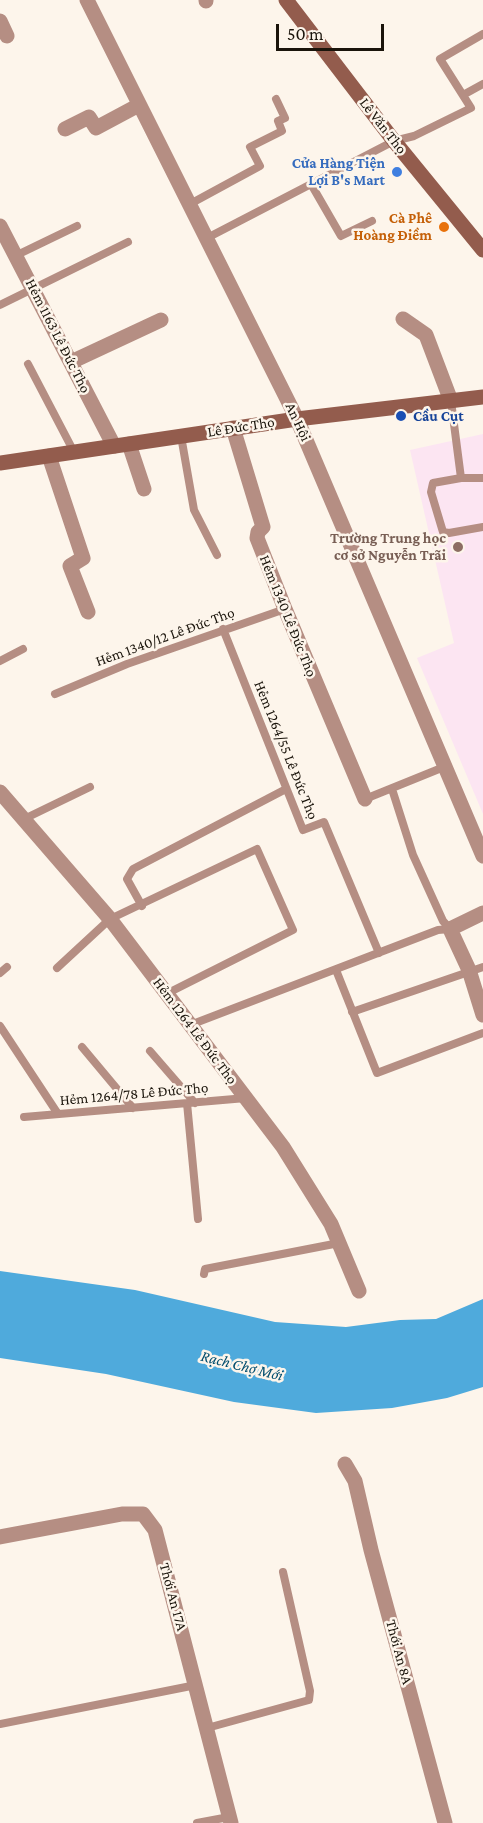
<!DOCTYPE html>
<html>
<head>
<meta charset="utf-8">
<style>
	body { margin:0 }
	#map { position:relative; width:483px; height:1823px; overflow:hidden; background:#fdf5eb; font-family:"Crimson Pro",serif }
	canvas { display:block }
	.scale { position:absolute; left:276px; top:24px; width:108px; height:27px; box-sizing:border-box; border:3px solid #1a140b; border-top:0; padding-left:8px; font-size:18px; line-height:21px; white-space:nowrap; color:#1a140b; -webkit-text-stroke:4px #fdf5eb; paint-order:stroke }
</style>
</head>
<body>
<div id="map">
<canvas width="483" height="1823"></canvas>
<div class="scale">50 m</div>
</div>
<script>
const ctx = document.querySelector('canvas').getContext('2d');
ctx.lineJoin = 'round';
function paint(path, color) {
  ctx.fillStyle = color;
  ctx.fill(path, 'evenodd');
}
function toPath(rows) {
  const path = new Path2D();
  for (const r of rows) {
    path.moveTo(r[0], r[1]);
    for (let i = 2; i < r.length; i += 2) path.lineTo(r[i], r[i + 1]);
  }
  return path;
}
function strokePath(path, color, width, dash) {
  ctx.strokeStyle = color;
  ctx.lineWidth = width;
  ctx.lineCap = dash ? 'butt' : 'round';
  ctx.setLineDash(dash || []);
  ctx.stroke(path);
}
function write(font, color, halo, rows, align = 'center') {
  ctx.font = font + ' "Crimson Pro",serif';
  ctx.lineWidth = 5;
  ctx.setLineDash([]);
  ctx.textBaseline = 'middle';
  ctx.strokeStyle = halo;
  ctx.fillStyle = color;
  for (const [text, x, y, turn = 0] of rows) {
    ctx.save();
    ctx.translate(x, y);
    ctx.rotate((+turn || 0) * Math.PI / 180);
    ctx.textAlign = isNaN(turn) ? turn : align;
    if (halo) ctx.strokeText(text, 0, 0);
    ctx.fillText(text, 0, 0);
    ctx.restore();
  }
}
paint(toPath([
	[483,434,483,814,417,658,454,643,410,450]
]), '#fce5f2');
paint(toPath([
	[0,1271,135,1290,275,1322,346,1327,400,1320,436,1319,483,1299,483,1387,447,1398,392,1408,316,1413,234,1402,106,1374,0,1358]
]), '#4faadc');
strokePath(toPath([
	[463,95,483,84],
	[311,184,341,236,372,221],
	[190,204,260,166,250,147,282,131,278,121,285,118,276,99],
	[207,238,394,141,414,136,471,108,440,59,483,34],
	[17,255,77,226],
	[0,305,128,242],
	[28,364,74,452],
	[451,401,461,478,433,483,431,492,443,532,449,533,483,527],
	[181,436,194,510,217,555],
	[461,478,483,478],
	[223,629,303,830,324,822,379,953],
	[0,661,23,649],
	[55,694,127,664,285,609],
	[392,789,413,855,443,921,450,929],
	[365,799,444,767],
	[24,819,90,787],
	[142,906,127,879,133,869,286,789],
	[57,968,110,919,257,849,293,930,166,994],
	[336,970,377,1073,483,1033],
	[0,973,7,967],
	[352,1012,483,967],
	[190,1025,438,930,450,929],
	[0,1026,58,1114],
	[82,1047,133,1108],
	[150,1051,195,1103],
	[187,1103,198,1219],
	[24,1117,246,1098],
	[204,1274,205,1269,339,1243],
	[0,1724,196,1685],
	[207,1728,309,1700,310,1691,283,1572],
	[197,1823,229,1817]
]), '#b58e83', 8);
strokePath(toPath([
	[87,0,297,419,483,856],
	[206,0,206,1],
	[0,21,7,36],
	[65,129,89,117,96,128,139,105],
	[0,226,114,446],
	[403,319,426,335,451,401],
	[71,362,161,320],
	[233,428,263,527,258,532,257,538,285,609,365,799],
	[129,444,144,489],
	[49,456,83,558,70,566,88,612],
	[0,792,110,919,283,1147,331,1224,359,1291],
	[483,913,450,929,469,970,483,1015],
	[345,1464,355,1481,371,1550,445,1823],
	[0,1537,122,1514,143,1514,155,1530,231,1823]
]), '#b58e83', 15);
strokePath(toPath([
	[286,0,394,141,483,250],
	[0,463,297,419,483,397]
]), '#935c4d', 15);
for (const [x, y, r, color] of [
	[397,172,6,"#3f7fe0"],
	[444,227,6,"#e8710a"],
	[401,416,6,"#1a4fb4"],
	[458,547,6,"#8d6e63"]
]) {
  const dot = new Path2D();
  dot.arc(x, y, r, 0, 2 * Math.PI);
  ctx.fillStyle = color;
  ctx.fill(dot);
  strokePath(dot, '#fdf5eb', 2);
}
write('15px', '#1a140b', '#fdf5eb', [
	["Lê Văn Thọ",383,126,52],
	["Hẻm 1163 Lê Đức Thọ",58,336,63],
	["An Hội",298,422,65],
	["Lê Đức Thọ",241,427,-9],
	["Hẻm 1340 Lê Đức Thọ",288,616,68],
	["Hẻm 1340/12 Lê Đức Thọ",165,637,-20],
	["Hẻm 1264/55 Lê Đức Thọ",286,750,68],
	["Hẻm 1264 Lê Đức Thọ",195,1031,53],
	["Hẻm 1264/78 Lê Đức Thọ",134,1094,-5],
	["Thới An 17A",173,1597,75],
	["Thới An 8A",399,1652,75]
]);
write('bold 15px', '#366cbe', '#fdf5eb', [
	["Cửa Hàng Tiện",385,163],
	["Lợi B's Mart",385,180]
], 'right');
write('bold 15px', '#c56008', '#fdf5eb', [
	["Cà Phê",432,218],
	["Hoàng Điềm",432,235]
], 'right');
write('bold 15px', '#164399', '#fdf5eb', [
	["Cầu Cụt",413,416]
], 'left');
write('bold 15px', '#785e54', '#fdf5eb', [
	["Trường Trung học",446,538],
	["cơ sở Nguyễn Trãi",446,555]
], 'right');
write('italic 16px', '#004d6e', '#fdf5eb', [
	["Rạch Chợ Mới",242,1366,14]
]);
</script>
</body>
</html>
